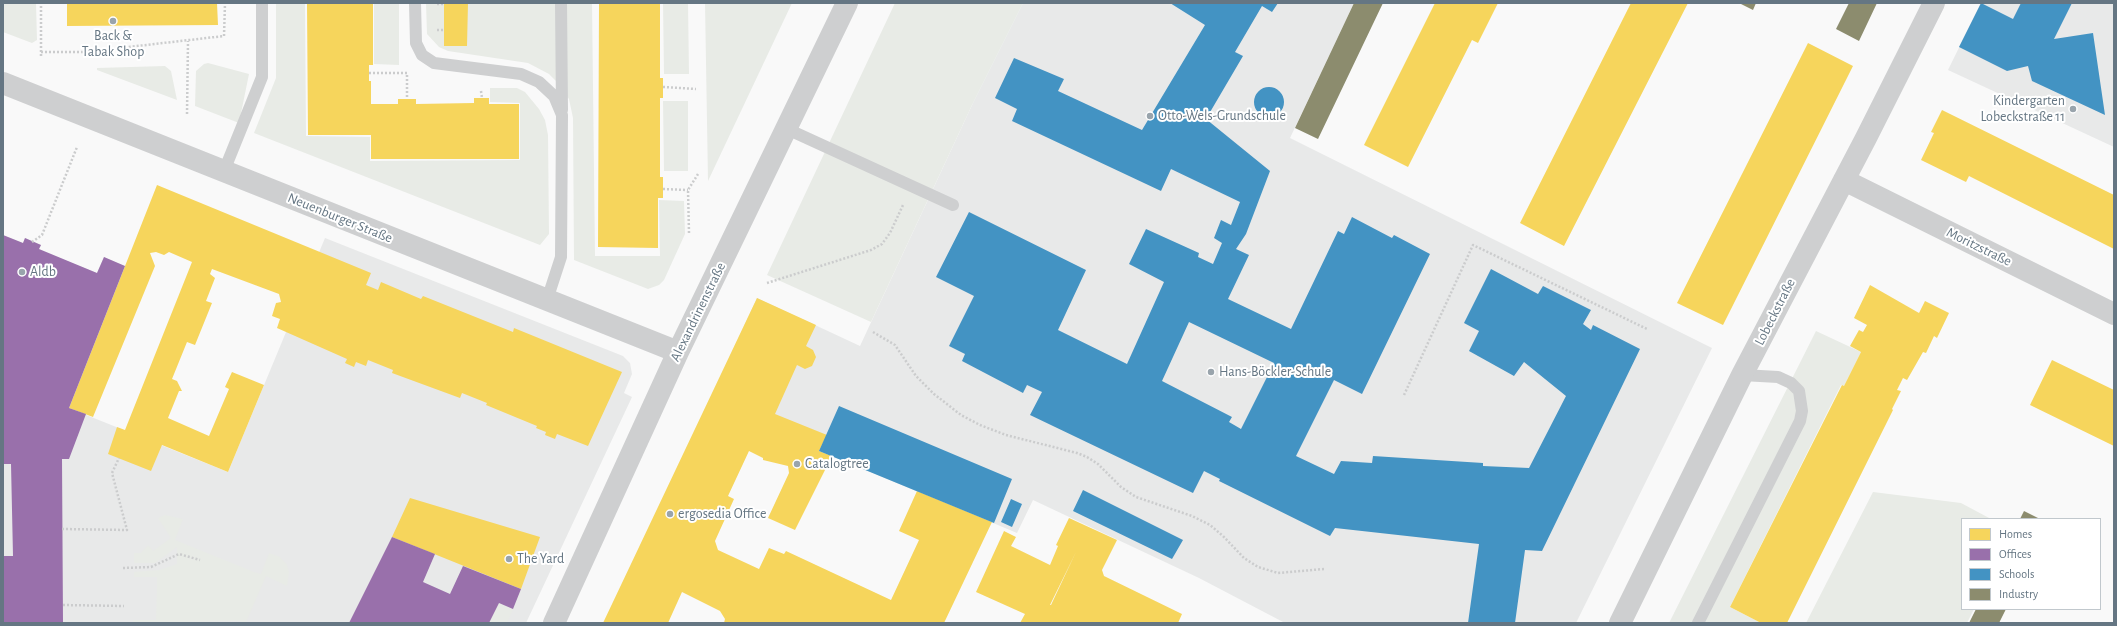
<!DOCTYPE html>
<html>
<head>
<meta charset="utf-8">
<style>
	body { margin:0 }
	#map { position:relative; width:2117px; height:626px; overflow:hidden; background:#f9f9f9; font-family:"Alegreya Sans",sans-serif }
	canvas { display:block }
	.frame { position:absolute; inset:0; border:4px solid #657683; pointer-events:none }
	.legend { position:absolute; left:1961px; top:518px; width:140px; height:92px; box-sizing:border-box; background:#fff; border:1px solid #c1c8cd; margin:0; padding:5px 7px; list-style:none; font-size:12px; color:#657683 }
	.legend li { display:flex; align-items:center; gap:8px; height:20px }
	.legend b { width:20px; border:1px solid #c1c8cd }
</style>
</head>
<body>
<div id="map">
<canvas width="2117" height="626"></canvas>
<div class="frame"></div>
<ul class="legend">
<li><b style="height:11px;background:#f6d55c"></b>Homes</li>
<li><b style="height:11px;background:#9970ab"></b>Offices</li>
<li><b style="height:11px;background:#4393c3"></b>Schools</li>
<li><b style="height:11px;background:#8c8c6e"></b>Industry</li>
</ul>
</div>
<script>
const ctx = document.querySelector('canvas').getContext('2d');
ctx.lineJoin = 'round';
function paint(path, color) {
  ctx.fillStyle = color;
  ctx.fill(path, 'evenodd');
}
function toPath(rows) {
  const path = new Path2D();
  for (const r of rows) {
    if (r.length === 3) {
      path.moveTo(r[0] + r[2], r[1]);
      path.arc(r[0], r[1], r[2], 0, 2 * Math.PI);
      continue;
    }
    path.moveTo(r[0], r[1]);
    for (let i = 2; i < r.length; i += 2) path.lineTo(r[i], r[i + 1]);
  }
  return path;
}
function strokePath(path, color, width, dash) {
  ctx.strokeStyle = color;
  ctx.lineWidth = width;
  ctx.lineCap = dash ? 'butt' : 'round';
  ctx.setLineDash(dash || []);
  ctx.stroke(path);
}
function write(font, color, halo, rows, align = 'center') {
  ctx.font = font + ' "Alegreya Sans",sans-serif';
  ctx.lineWidth = 4;
  ctx.setLineDash([]);
  ctx.textBaseline = 'middle';
  ctx.strokeStyle = halo;
  ctx.fillStyle = color;
  for (const [text, x, y, turn = 0] of rows) {
    ctx.save();
    ctx.translate(x, y);
    ctx.rotate((+turn || 0) * Math.PI / 180);
    ctx.textAlign = isNaN(turn) ? turn : align;
    if (halo) ctx.strokeText(text, 0, 0);
    ctx.fillText(text, 0, 0);
    ctx.restore();
  }
}
paint(toPath([
	[1023,3,1354,3,1290,138,1712,348,1576,623,1285,623,1199,578,1033,500,1017,533,832,456,706,408,757,298,860,346,973,103],
	[1981,3,2114,3,2114,147,1948,70],
	[3,235,23,243,25,238,41,245,39,250,97,273,104,257,125,266,69,408,228,472,325,238,623,356,630,363,632,374,624,393,632,397,526,623,3,623]
]), '#e8e9e9');
paint(toPath([
	[3,3,36,3,37,40,32,43,3,32],
	[276,3,305,3,306,136,370,137,370,161,520,160,520,103,490,102,490,88,517,88,525,92,539,109,545,120,548,135,549,234,540,245,254,133,276,78],
	[374,3,399,3,399,65,374,64],
	[426,3,592,3,595,256,660,256,659,200,684,201,685,234,664,280,659,285,648,289,574,260,573,118,569,99,558,83,549,74,528,63,448,51,439,47,427,34],
	[663,3,688,3,689,74,664,74],
	[705,3,792,3,708,181],
	[895,3,1023,3,973,103,871,322,767,275],
	[208,63,249,74,239,123,195,106,196,71,204,64],
	[165,66,171,71,177,100,97,70,97,68],
	[663,101,688,101,688,171,664,171],
	[1816,331,1861,352,1844,386,1841,385,1730,607,1761,623,1669,623],
	[1873,492,1961,503,1991,519,1962,519,1962,609,1974,609,1967,623,1806,623],
	[165,515,183,519,175,540,254,572,261,574,269,553,280,557,287,565,289,572,287,586,266,576,246,622,248,623,241,623,241,621,133,623,133,620,156,620,157,588,157,577,134,577,134,572,159,570,177,564,177,547,155,563,134,563,134,553,141,553,148,545,153,551,171,538,158,518],
	[499,603,513,609,507,623,489,623]
]), '#e8ebe6');
paint(toPath([
	[67,3,217,3,218,25,67,26],
	[307,3,373,3,373,65,369,65,369,81,371,81,371,104,398,104,398,99,416,99,416,104,474,103,474,98,489,98,489,104,519,104,519,159,371,159,371,135,308,135],
	[444,3,468,3,467,46,444,46],
	[599,3,660,3,660,78,663,78,663,98,660,98,660,177,663,177,663,198,658,198,658,248,598,247],
	[1435,3,1498,3,1478,43,1472,40,1408,167,1364,145],
	[1631,3,1688,3,1564,246,1520,223],
	[1808,43,1853,66,1723,325,1677,303],
	[1942,110,2114,195,2114,249,1969,176,1966,182,1921,160,1934,133,1931,132],
	[157,185,371,273,366,285,378,290,381,282,421,299,423,296,513,332,514,328,622,372,588,446,557,434,555,439,545,435,546,432,536,428,537,426,486,405,487,403,462,393,460,398,392,373,393,370,368,360,366,366,356,362,354,367,345,363,347,359,277,328,280,319,272,316,276,303,281,302,279,294,212,269,210,274,215,278,206,301,212,303,195,345,187,342,172,379,177,381,182,391,179,391,168,418,209,436,229,389,225,387,232,372,264,385,228,472,162,445,151,471,108,454,117,427,125,430,192,262,169,252,164,255,156,252,150,253,155,266,93,417,69,408],
	[1870,285,1919,313,1925,301,1949,313,1937,338,1934,336,1926,353,1923,352,1907,380,1903,378,1897,390,1901,391,1892,409,1893,410,1787,623,1761,623,1730,607,1842,385,1844,386,1861,352,1850,346,1859,330,1863,332,1867,325,1854,318],
	[757,298,816,325,806,346,813,350,816,357,812,366,805,369,797,365,775,414,827,435,819,451,832,456,795,530,768,518,789,473,788,466,763,460,763,458,749,451,728,496,734,499,715,541,718,550,759,569,769,548,784,554,786,551,891,600,919,540,899,531,917,491,992,522,944,623,724,623,725,619,720,611,682,592,668,623,603,623],
	[2052,360,2114,390,2114,446,2030,405],
	[410,498,540,537,521,589,392,537],
	[1069,518,1117,540,1102,570,1104,576,1182,614,1178,623,1020,623,1025,614,976,592,1004,531,1016,537,1011,546,1050,565,1058,546,1056,545],
	[1076,552,1067,571,1051,605,1050,605]
]), '#f6d55c');
paint(toPath([
	[3,235,23,243,25,238,41,245,39,249,97,273,104,257,125,266,69,408,86,414,69,459,62,459,63,623,3,623,3,556,13,556,11,464,3,464],
	[392,537,435,554,423,582,450,594,463,566,521,589,513,609,499,603,489,623,349,623]
]), '#9970ab');
paint(toPath([
	[1170,3,1278,3,1272,12,1262,6,1235,52,1243,56,1206,119,1270,171,1246,234,1236,249,1249,255,1228,299,1291,329,1338,231,1344,234,1352,217,1392,238,1394,235,1430,254,1362,394,1334,380,1296,456,1334,474,1341,461,1372,463,1373,456,1483,463,1483,466,1529,468,1566,396,1524,362,1514,376,1469,351,1479,331,1464,323,1491,269,1538,294,1543,286,1591,310,1583,324,1591,330,1593,325,1640,349,1542,551,1525,550,1515,623,1468,623,1479,544,1335,528,1330,536,1219,481,1220,479,1204,471,1193,493,1030,415,1042,392,1027,385,1023,393,962,361,965,354,949,346,974,296,936,277,969,212,1086,270,1058,330,1127,364,1164,282,1129,264,1146,229,1199,253,1198,257,1213,264,1222,243,1214,238,1221,220,1231,225,1240,202,1171,169,1161,191,1012,121,1017,109,995,98,1014,58,1064,79,1058,91,1142,130,1205,25],
	[1189,322,1274,363,1241,429,1229,422,1232,417,1162,381],
	[1981,3,2013,19,2021,3,2072,3,2054,39,2093,33,2105,115,2032,81,2028,66,2007,71,1959,47],
	[1269,102,15],
	[839,406,1012,479,994,523,819,451],
	[1083,490,1183,540,1172,559,1073,511],
	[1011,499,1022,504,1012,527,1001,522]
]), '#4393c3');
paint(toPath([
	[1354,3,1383,3,1318,139,1295,128],
	[1739,3,1756,3,1753,10],
	[1849,3,1877,3,1859,41,1836,29],
	[2024,511,2040,519,2020,519],
	[1976,609,2006,609,1999,623,1969,623]
]), '#8c8c6e');
strokePath(toPath([
	[437,4,444,4],
	[437,30,444,30],
	[41,52,85,52,224,36,225,3],
	[41,56,41,3],
	[369,73,407,73,407,99],
	[663,87,696,89],
	[481,91,482,98],
	[187,114,188,41],
	[663,189,688,190],
	[689,233,688,190,698,174],
	[32,242,42,235,77,147],
	[767,283,871,250,882,244,890,233,903,205],
	[873,332,895,345,916,376,934,394,961,415,980,425,1006,435,1077,453,1087,457,1098,464,1121,487,1136,497,1192,516,1210,525,1223,536,1244,558,1258,567,1278,573,1324,569],
	[1404,395,1473,245,1647,329],
	[62,529,127,530,112,473,119,458],
	[123,568,151,567,179,554,200,560],
	[63,605,124,606]
]), '#cbcccd', 2.5, [2, 2]);
strokePath(toPath([
	[415,3,416,43,422,55,434,63,521,74,539,82,554,96,562,115,561,257,547,300],
	[561,3,562,110],
	[787,129,953,205],
	[224,171,262,77,262,3],
	[1698,623,1800,421,1802,411,1799,391,1791,383,1778,377,1742,375]
]), '#cecfd0', 12);
strokePath(toPath([
	[3,83,678,352],
	[1844,180,2114,314],
	[554,623,678,352,847,3],
	[1620,623,1742,375,1866,138,1934,3]
]), '#cecfd0', 22);
for (const [x, y, r, color] of [
	[113,21,4,"#99a4ac"],
	[2073,109,4,"#99a4ac"],
	[1150,116,4,"#99a4ac"],
	[22,272,4,"#99a4ac"],
	[1211,372,4,"#99a4ac"],
	[797,464,4,"#99a4ac"],
	[670,514,4,"#99a4ac"],
	[509,559,4,"#99a4ac"]
]) {
  const dot = new Path2D();
  dot.arc(x, y, r, 0, 2 * Math.PI);
  ctx.fillStyle = color;
  ctx.fill(dot);
  strokePath(dot, '#fff', 1.5);
}
write('14px', '#657683', '#fff', [
	["Back &",113,36,"center"],
	["Tabak Shop",113,52,"center"],
	["Kindergarten",2065,101,"right"],
	["Lobeckstraße 11",2065,117,"right"],
	["Otto-Wels-Grundschule",1158,116],
	["Aldb",30,272],
	["Hans-Böckler-Schule",1219,372],
	["Catalogtree",805,464],
	["ergosedia Office",678,514],
	["The Yard",517,559]
], 'left');
write('14px', '#657683', '#fff', [
	["Neuenburger Straße",340,218,22],
	["Moritzstraße",1979,247,26],
	["Alexandrinenstraße",698,312,-64],
	["Lobeckstraße",1775,312,-63]
]);
</script>
</body>
</html>
